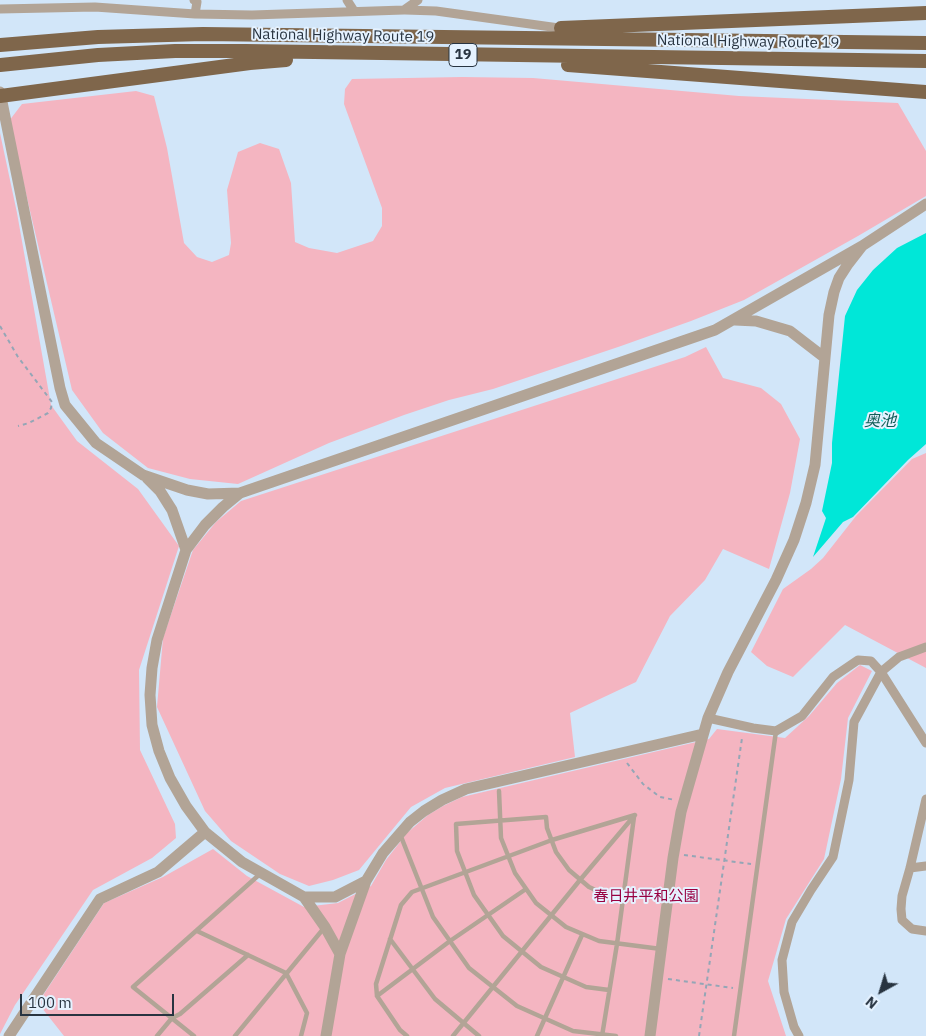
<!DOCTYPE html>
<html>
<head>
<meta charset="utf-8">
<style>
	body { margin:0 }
	#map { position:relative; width:926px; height:1036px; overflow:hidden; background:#d2e6f9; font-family:"IBM Plex Sans",sans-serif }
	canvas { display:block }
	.north { position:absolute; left:856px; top:966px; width:50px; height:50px; -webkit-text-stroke:4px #e5f2ff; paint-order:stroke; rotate:219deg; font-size:14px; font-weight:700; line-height:20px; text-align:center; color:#283441 }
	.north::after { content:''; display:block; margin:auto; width:18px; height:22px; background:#283441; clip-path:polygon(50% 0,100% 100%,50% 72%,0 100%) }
	.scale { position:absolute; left:20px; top:994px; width:154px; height:22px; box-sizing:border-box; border:2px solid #283441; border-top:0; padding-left:6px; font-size:15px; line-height:18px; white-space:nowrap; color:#283441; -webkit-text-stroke:4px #e5f2ff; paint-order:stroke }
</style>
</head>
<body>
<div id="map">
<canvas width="926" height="1036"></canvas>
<div class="north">N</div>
<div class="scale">100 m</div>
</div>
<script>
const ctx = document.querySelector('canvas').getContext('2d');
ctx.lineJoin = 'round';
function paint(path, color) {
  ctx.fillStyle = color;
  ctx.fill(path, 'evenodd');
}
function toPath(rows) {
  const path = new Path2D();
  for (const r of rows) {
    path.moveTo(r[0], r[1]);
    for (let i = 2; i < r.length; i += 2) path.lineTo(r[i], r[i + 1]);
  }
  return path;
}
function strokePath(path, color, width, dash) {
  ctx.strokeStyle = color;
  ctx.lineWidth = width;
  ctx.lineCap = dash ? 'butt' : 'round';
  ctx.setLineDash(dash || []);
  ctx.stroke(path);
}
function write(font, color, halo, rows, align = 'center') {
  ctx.font = font + ' "IBM Plex Sans","Noto Sans JP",sans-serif';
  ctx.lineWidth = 4;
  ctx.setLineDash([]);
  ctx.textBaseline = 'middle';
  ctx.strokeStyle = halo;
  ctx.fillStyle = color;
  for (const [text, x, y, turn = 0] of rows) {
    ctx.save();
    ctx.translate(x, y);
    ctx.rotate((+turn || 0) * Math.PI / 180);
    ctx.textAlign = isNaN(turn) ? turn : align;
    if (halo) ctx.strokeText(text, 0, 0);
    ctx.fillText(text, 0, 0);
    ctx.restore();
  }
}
paint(toPath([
	[462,77,533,78,739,96,898,103,926,151,926,196,858,236,744,300,691,321,621,346,493,389,449,400,404,415,329,443,238,484,190,479,148,468,103,433,72,390,9,121,22,104,136,91,154,96,167,148,184,243,197,257,212,262,229,255,231,243,227,190,238,152,260,143,279,149,291,183,295,242,309,248,337,253,373,241,382,226,382,208,344,104,345,89,352,79],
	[0,133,17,213,51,405,77,441,138,489,179,546,139,670,140,750,175,824,176,838,152,858,93,890,15,1005,0,1034],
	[706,347,723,378,761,388,781,404,800,439,790,493,769,569,723,549,705,580,670,616,636,682,570,713,575,757,445,788,411,807,359,870,333,880,309,886,280,874,231,841,205,811,157,707,163,638,193,550,216,522,241,501,685,357],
	[926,453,926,668,845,625,793,677,767,666,751,652,783,589,811,569,823,558,856,516,912,459],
	[860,665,872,671,848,718,841,779,824,859,786,919,768,981,786,1036,64,1036,38,1003,104,903,163,877,213,849,247,876,304,907,338,903,371,886,386,860,407,833,428,815,443,806,462,797,709,739,717,729,785,738,809,716,837,683]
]), '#f4b5c1');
paint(toPath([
	[926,233,926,444,908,460,853,517,843,522,813,557,826,518,822,511,832,463,832,443,845,316,857,290,873,270,897,248]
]), '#00e7d8');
strokePath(toPath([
	[0,326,18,357,52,402,51,408,48,413,29,423,18,426],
	[627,763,643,784,660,797,675,800],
	[684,855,751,864],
	[668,979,733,988],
	[699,1036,742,738]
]), '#94a6b6', 2, [4, 4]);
strokePath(toPath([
	[499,791,501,838,515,873,536,903,566,927,599,941,661,949],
	[400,834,433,917,469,968,517,1006,573,1031,616,1036],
	[197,931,286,973,307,1013,301,1036],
	[390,939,435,999,479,1036],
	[609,990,586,987,541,967,503,936,474,895,457,851,456,824,546,817,547,828,556,852,569,870,589,887,613,898,623,899],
	[377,996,450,941,526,889],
	[157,1036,172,1018,180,1014,248,955],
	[194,1036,133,987,260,874],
	[235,1036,324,928],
	[407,1036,400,1030,377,996,376,984,401,905,412,892,552,840,635,815],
	[453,1036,580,880,634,816],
	[537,1036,582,935],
	[602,1036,617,944,634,817],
	[734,1036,776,731]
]), '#b2a496', 4.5);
strokePath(toPath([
	[194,0,197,2,195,14],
	[347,0,354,11],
	[0,9,95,7,195,14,252,15,404,10,418,0],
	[405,10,436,11,559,28],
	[926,647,899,657,881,672,926,743],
	[708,718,753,728,776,731,802,716,833,677,858,660,871,661,881,672,854,722,849,780,833,857,811,890,792,922,782,960,784,992,794,1027,799,1036],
	[926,799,910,868,902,896,901,909,902,920,912,929,926,931],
	[910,868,926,866]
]), '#b2a496', 9);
strokePath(toPath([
	[0,92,60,388,65,405,96,443,143,475,187,490,208,494,240,493],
	[735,320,756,321,790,331,825,358],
	[147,478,160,491,172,510,186,550],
	[304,897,335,897,366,881],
	[340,954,325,927,304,897,242,862,205,832,186,806,170,778,159,751,152,725,150,695,152,668,157,640,186,550,205,525,223,507,240,493,715,330,862,246],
	[9,1036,100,899,158,872,205,832],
	[326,1036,340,954,366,881,383,853,410,822,424,811,442,800,466,789,703,734],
	[650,1036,673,858,681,812,708,718,728,672,776,580,794,540,806,503,815,465,829,315,834,292,839,278,848,264,862,246,926,204]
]), '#b2a496', 11);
strokePath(toPath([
	[561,28,926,13],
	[0,45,98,37,203,34,926,43],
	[0,65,98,55,175,51,246,51,926,61],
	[568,65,926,92],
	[0,96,250,63,286,60]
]), '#7f664b', 14);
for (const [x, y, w] of [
	[463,55,28]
]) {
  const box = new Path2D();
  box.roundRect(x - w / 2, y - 11.5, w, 23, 4);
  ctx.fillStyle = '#e5f2ff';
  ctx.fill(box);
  strokePath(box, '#283441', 1);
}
write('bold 14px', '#283441', null, [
	["19",463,55]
]);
write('15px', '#283441', '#e5f2ff', [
	["National Highway Route 19",343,36,1],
	["National Highway Route 19",748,42,1]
]);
write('15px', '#980041', '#e5f2ff', [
	["春日井平和公園",646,897]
]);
write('italic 16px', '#105d57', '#e5f2ff', [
	["奥池",880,421]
]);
</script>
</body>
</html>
